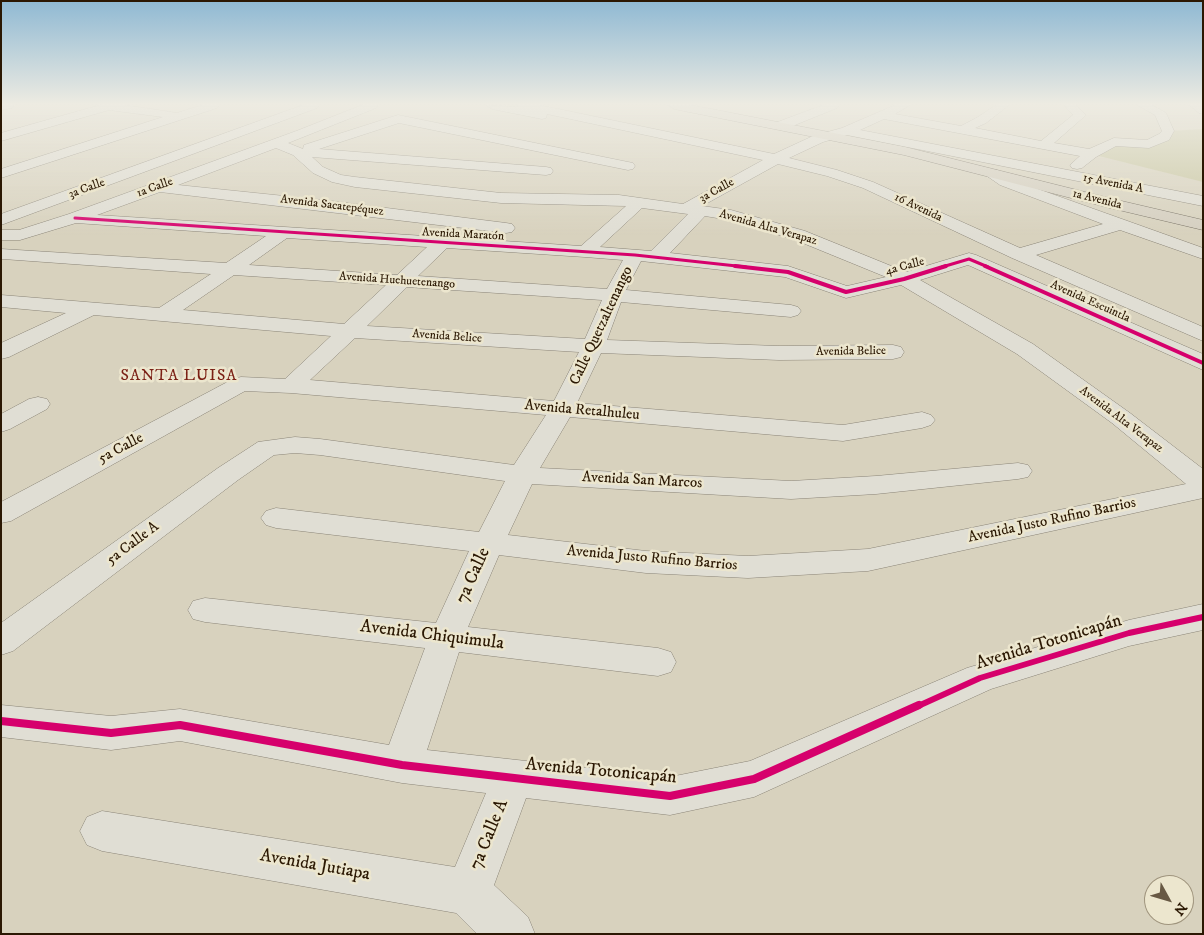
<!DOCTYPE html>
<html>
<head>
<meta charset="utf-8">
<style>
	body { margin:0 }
	#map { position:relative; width:1204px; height:935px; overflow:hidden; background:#d8d2be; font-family:"IM FELL DW Pica",serif }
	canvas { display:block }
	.frame { position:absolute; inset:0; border:2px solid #2b1803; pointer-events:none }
	.north { position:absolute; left:1144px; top:875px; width:50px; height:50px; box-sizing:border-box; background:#ece6ce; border:1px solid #9f947d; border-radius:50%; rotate:129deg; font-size:14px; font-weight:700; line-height:20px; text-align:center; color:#2b1803 }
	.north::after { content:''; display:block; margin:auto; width:18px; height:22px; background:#685944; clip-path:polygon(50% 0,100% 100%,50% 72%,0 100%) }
</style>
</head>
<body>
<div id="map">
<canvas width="1204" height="935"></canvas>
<div class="frame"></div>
<div class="north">N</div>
</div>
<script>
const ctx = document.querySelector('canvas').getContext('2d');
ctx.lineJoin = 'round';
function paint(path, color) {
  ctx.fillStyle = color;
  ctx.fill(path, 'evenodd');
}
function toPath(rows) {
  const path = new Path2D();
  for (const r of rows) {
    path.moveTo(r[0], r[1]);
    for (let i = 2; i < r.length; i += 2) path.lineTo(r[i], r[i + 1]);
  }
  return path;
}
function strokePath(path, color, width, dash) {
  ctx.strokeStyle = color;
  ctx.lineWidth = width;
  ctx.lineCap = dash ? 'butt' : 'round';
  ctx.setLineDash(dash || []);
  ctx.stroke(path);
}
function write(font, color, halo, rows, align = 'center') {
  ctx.font = font + ' "IM FELL DW Pica",serif';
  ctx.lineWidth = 5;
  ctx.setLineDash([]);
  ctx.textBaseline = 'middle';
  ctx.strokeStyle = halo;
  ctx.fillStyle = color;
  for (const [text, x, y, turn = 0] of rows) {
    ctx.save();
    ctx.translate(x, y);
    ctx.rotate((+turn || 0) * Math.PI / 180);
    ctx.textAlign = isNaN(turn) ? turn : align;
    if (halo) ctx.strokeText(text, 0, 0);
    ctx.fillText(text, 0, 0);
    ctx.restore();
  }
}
paint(toPath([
	[1203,129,1203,182,1091,154,1114,142,1149,144,1168,131]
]), '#c8c6a0');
const minor = toPath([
	[1,105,14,105,12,108,1,110,1,105],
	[100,105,125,105,177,113,202,105,219,105,217,108,1,178,1,169,163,117,109,110,1,141,1,133,100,105],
	[303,105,319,105,317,108,1,225,1,214,303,105],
	[362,105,378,105,376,108,288,143,303,149,304,145,398,115,628,162,633,163,635,166,633,169,628,170,399,123,319,149,546,167,551,168,553,171,551,174,546,175,312,157,323,167,341,175,355,177,501,193,619,195,683,204,763,160,547,114,546,118,542,119,492,109,486,105,518,107,517,105,539,105,774,154,813,136,842,128,895,105,910,105,895,114,961,126,978,117,996,105,1009,105,986,123,975,128,1041,141,1073,115,1064,105,1076,105,1086,115,1054,143,1089,149,1114,138,1147,140,1159,134,1162,131,1155,115,1137,105,1152,105,1166,113,1174,131,1169,140,1149,148,1116,146,1096,157,1082,168,1077,169,1072,168,1070,165,1080,156,884,119,860,130,1203,196,1203,206,847,135,823,142,789,158,837,170,873,182,1020,248,1103,224,1000,185,987,176,985,173,987,170,997,170,1010,179,1203,248,1203,259,1120,230,1036,255,1203,327,1203,341,1012,258,863,188,827,176,778,164,702,206,731,210,805,231,906,272,969,253,976,255,1203,354,1203,370,968,265,920,280,1033,344,1130,413,1203,469,1203,498,868,571,748,578,646,573,499,555,468,627,658,648,671,652,676,662,671,672,658,676,459,652,427,750,670,777,750,761,967,668,1129,620,1203,604,1203,630,1129,646,991,689,754,797,670,815,526,798,494,885,528,917,535,934,477,934,456,913,102,851,87,845,80,831,87,817,102,811,455,867,486,793,402,783,180,741,111,750,1,737,1,705,111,716,180,709,389,745,425,648,205,622,193,619,188,610,193,601,205,598,436,623,469,551,276,528,266,525,261,518,266,511,276,508,479,532,505,481,320,455,295,453,274,455,238,480,13,651,1,655,1,623,218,468,258,442,295,437,320,439,514,465,546,415,291,393,245,391,11,521,1,523,1,502,233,379,241,377,285,379,331,336,94,315,9,357,1,359,1,343,66,313,1,307,1,295,159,308,211,274,3,259,1,259,1,249,226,263,266,236,76,223,20,240,1,240,1,230,19,230,69,214,299,130,362,105],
	[276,148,293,155,313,173,332,182,355,187,501,203,626,206,581,246,97,215,160,192,506,233,512,232,515,228,512,224,506,223,323,200,178,185,276,148],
	[642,208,688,214,651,251,600,247,642,208],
	[705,216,729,220,793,239,886,277,847,286,788,266,670,253,705,216],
	[287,238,427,247,397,275,249,265,287,238],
	[447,248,585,257,623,260,607,289,418,276,447,248],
	[641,261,785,277,846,298,901,285,1017,354,1112,423,1186,484,868,549,748,556,646,551,508,535,532,484,791,499,876,494,1018,479,1028,477,1032,471,1028,465,1018,463,876,476,791,481,540,468,570,417,843,441,922,428,931,425,935,420,931,415,922,412,843,425,577,403,601,353,779,360,893,359,901,357,904,352,901,347,893,345,779,346,607,340,621,302,791,317,798,315,801,311,798,307,791,305,626,290,641,261],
	[234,275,386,285,344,324,183,310,234,275],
	[407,287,602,300,585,339,367,326,407,287],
	[355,338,579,352,554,401,310,380,355,338],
	[823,105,839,105,837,108,785,129,780,130,774,126,775,123,823,105],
	[1189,105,1203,105,1203,114,1199,113,1189,105],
	[38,397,47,399,50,404,47,409,10,429,1,432,1,414,29,399,38,397]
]);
const major = toPath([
	[668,105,691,105,905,147,1113,199,1203,220,1203,230,1106,207,904,155,674,109,668,105]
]);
strokePath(minor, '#8a8477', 1);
strokePath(major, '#726b5e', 1);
paint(minor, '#e0ded4');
paint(major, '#d5cfc0');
strokePath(toPath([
	[75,218,635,255,746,267],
	[942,267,969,259,988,267]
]), '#d6006c', 3);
strokePath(toPath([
	[735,266,788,272,846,292,904,279,946,266],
	[985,266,1203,363]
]), '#d6006c', 4);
strokePath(toPath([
	[916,707,980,678,1129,633,1203,617]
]), '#d6006c', 6);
strokePath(toPath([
	[1,721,111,733,180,725,402,765,670,796,754,779,919,705]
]), '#d6006c', 8);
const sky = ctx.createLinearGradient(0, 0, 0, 236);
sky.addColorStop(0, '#8fb9d3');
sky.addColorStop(0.44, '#edebe2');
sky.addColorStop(1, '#edebe200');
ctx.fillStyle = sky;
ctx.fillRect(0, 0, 1204, 236);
write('12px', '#2b1803', '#ece6ce', [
	["15 Avenida A",1113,184,11],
	["1a Calle",155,188,-20],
	["3a Calle",87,189,-20],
	["3a Calle",717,191,-29],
	["1a Avenida",1097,200,14],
	["Avenida Sacatepéquez",332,206,7],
	["16 Avenida",918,208,25],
	["Avenida Alta Verapaz",768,228,16],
	["Avenida Maratón",463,235,3],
	["4a Calle",905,267,-15],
	["Avenida Huehuetenango",397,281,4],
	["Avenida Escuintla",1090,302,24],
	["Avenida Belice",447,337,4],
	["Avenida Belice",851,352,-1],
	["Avenida Alta Verapaz",1121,420,37]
]);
write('15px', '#2b1803', '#ece6ce', [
	["Calle Quetzaltenango",602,326,-65],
	["Avenida Retalhuleu",582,411,5],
	["5a Calle",121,449,-28],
	["Avenida San Marcos",642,481,3],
	["Avenida Justo Rufino Barrios",1052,521,-12],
	["5a Calle A",133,544,-37],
	["Avenida Justo Rufino Barrios",652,559,5]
]);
ctx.letterSpacing = '1px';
write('16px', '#7a1f14', '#ece6ce', [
	["SANTA LUISA",179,377]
]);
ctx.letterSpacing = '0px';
write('18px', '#2b1803', '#ece6ce', [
	["7a Calle",474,576,-66],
	["Avenida Chiquimula",432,636,7],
	["Avenida Totonicapán",1049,643,-17],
	["Avenida Totonicapán",601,772,5],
	["7a Calle A",490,835,-68],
	["Avenida Jutiapa",315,866,10]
]);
</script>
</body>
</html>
